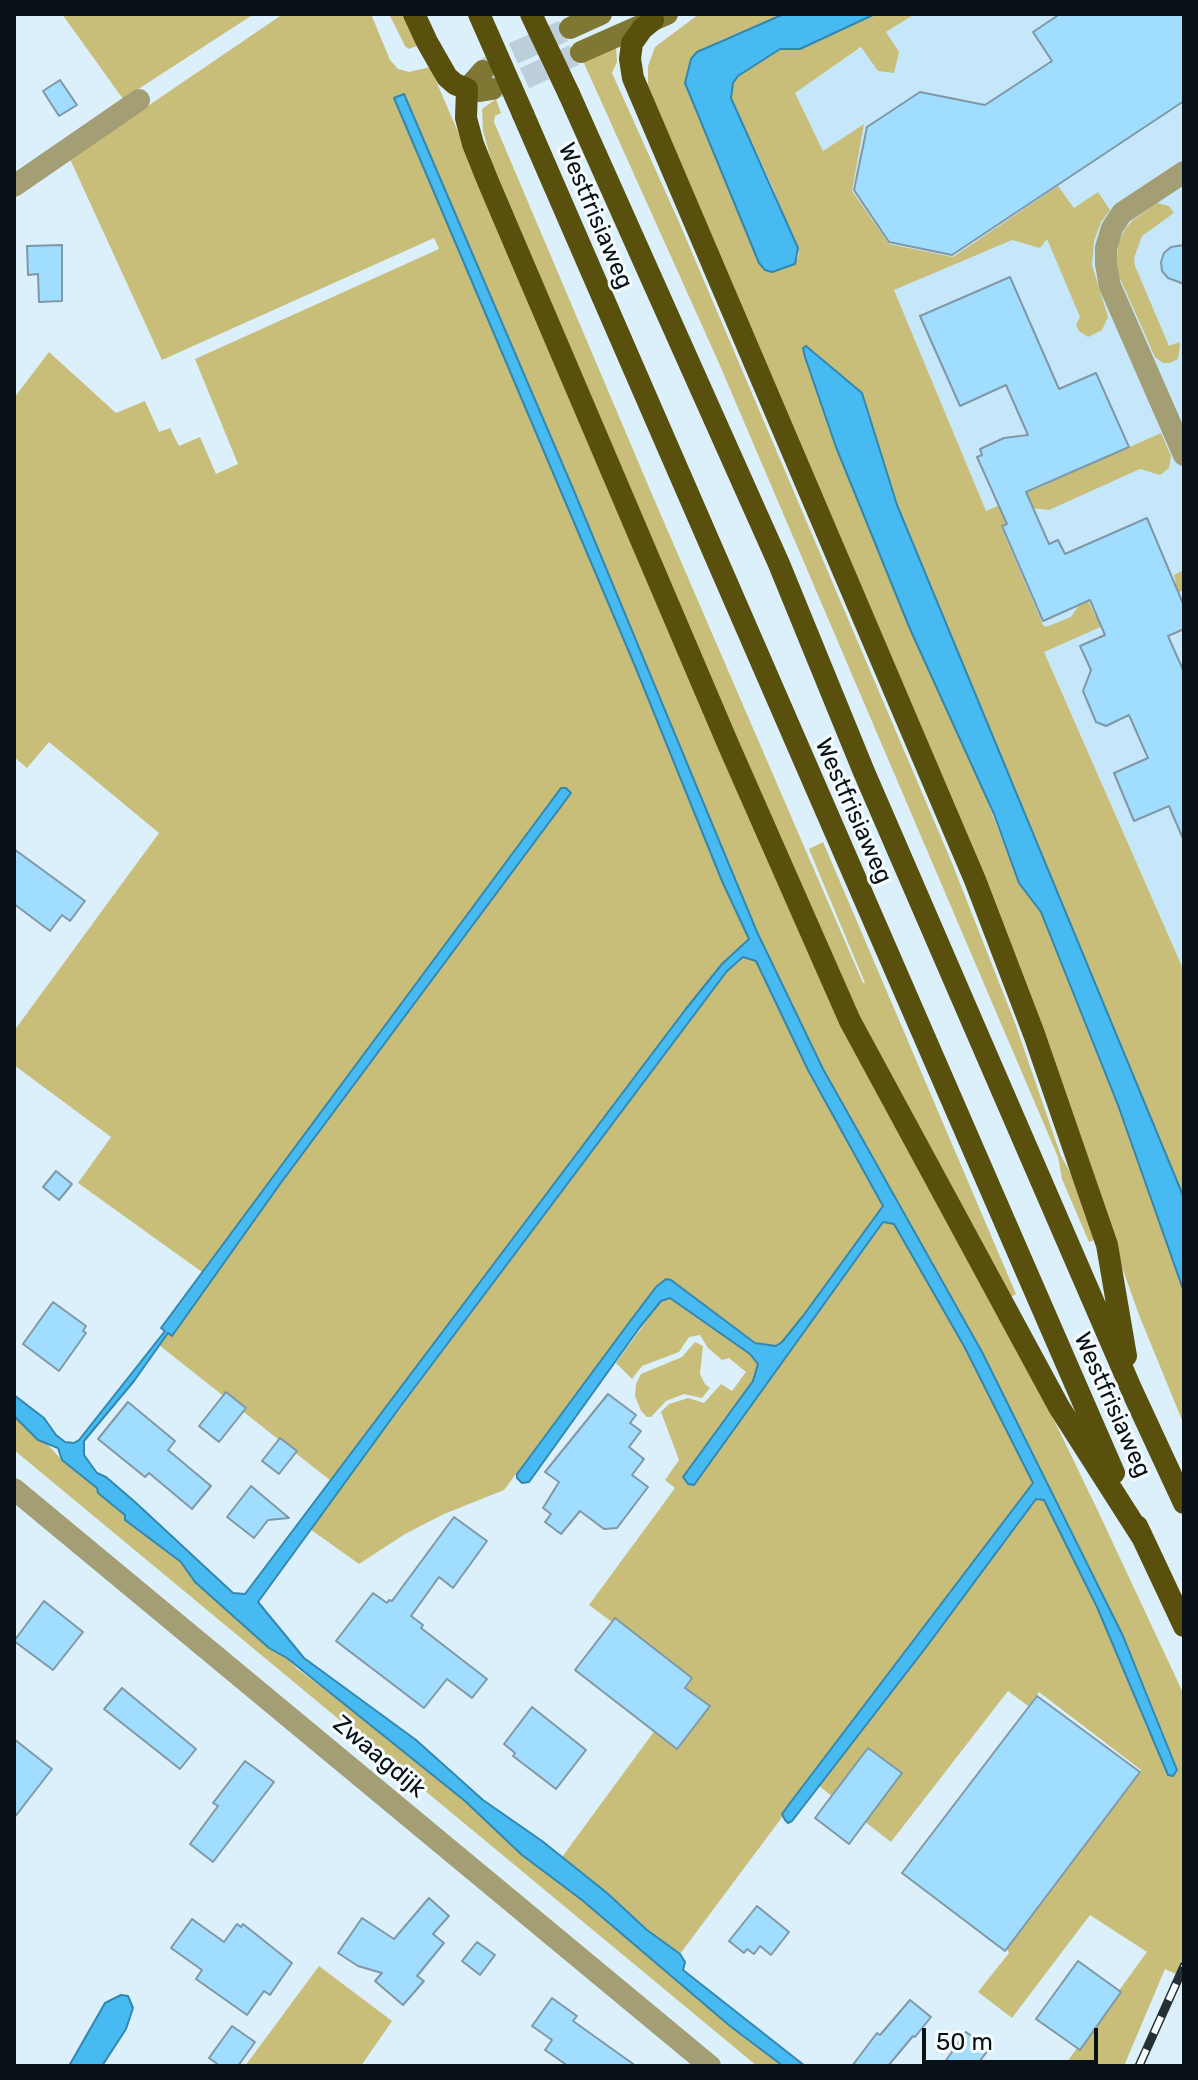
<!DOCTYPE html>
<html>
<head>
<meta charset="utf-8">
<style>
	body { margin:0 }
	#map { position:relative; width:1198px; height:2080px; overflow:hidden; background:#dcf0fc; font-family:Rubik,sans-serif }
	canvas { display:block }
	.frame { position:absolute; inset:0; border:16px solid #081116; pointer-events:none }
	.scale { position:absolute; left:922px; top:2028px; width:176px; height:36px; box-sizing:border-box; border:4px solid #081116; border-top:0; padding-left:10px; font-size:24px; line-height:28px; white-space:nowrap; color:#081116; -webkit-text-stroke:6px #f6fbfe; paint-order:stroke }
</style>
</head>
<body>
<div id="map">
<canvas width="1198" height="2080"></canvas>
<div class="frame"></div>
<div class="scale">50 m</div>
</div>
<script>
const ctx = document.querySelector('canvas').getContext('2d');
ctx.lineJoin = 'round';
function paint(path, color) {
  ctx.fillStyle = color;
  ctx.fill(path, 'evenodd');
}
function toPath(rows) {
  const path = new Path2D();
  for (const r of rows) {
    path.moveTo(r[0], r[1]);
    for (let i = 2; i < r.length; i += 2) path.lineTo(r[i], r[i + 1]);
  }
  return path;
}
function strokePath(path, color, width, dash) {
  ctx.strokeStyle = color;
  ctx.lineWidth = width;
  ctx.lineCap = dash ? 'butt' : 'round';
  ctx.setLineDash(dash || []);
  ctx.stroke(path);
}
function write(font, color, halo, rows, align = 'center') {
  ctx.font = font + ' Rubik,sans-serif';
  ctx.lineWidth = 6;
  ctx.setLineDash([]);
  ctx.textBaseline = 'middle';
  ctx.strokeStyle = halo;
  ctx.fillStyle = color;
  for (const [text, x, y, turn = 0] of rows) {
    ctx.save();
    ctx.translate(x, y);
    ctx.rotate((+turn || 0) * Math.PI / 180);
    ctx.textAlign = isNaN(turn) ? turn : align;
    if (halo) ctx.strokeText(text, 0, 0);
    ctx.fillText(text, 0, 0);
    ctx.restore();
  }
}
paint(toPath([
	[915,14,1184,14,1184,971,1044,652,894,290,900,287,823,151,795,93,862,47]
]), '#c6e7fa');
paint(toPath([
	[62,14,254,14,123,99],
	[283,14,371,14,390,60,398,69,409,72,430,67,684,656,1098,1511,1184,1695,1184,1957,1176,1974,1165,1969,1124,2066,1064,2066,1147,1952,1090,1915,1012,2018,978,1992,1009,1953,1006,1947,1141,1770,1039,1692,1028,1706,1008,1691,891,1842,819,1786,927,1646,1036,1499,1044,1500,1097,1607,1149,1733,1177,1770,1123,1636,982,1352,823,1069,757,932,574,491,404,94,394,98,635,666,722,881,749,939,728,958,685,1010,331,1481,159,1345,168,1333,172,1335,280,1184,570,793,558,792,202,1272,78,1183,111,1137,14,1065,14,1031,159,833,49,742,27,768,14,757,14,398,49,352,116,413,145,401,159,432,170,428,179,446,200,437,216,474,238,464,195,359,439,249,434,238,162,360,70,159],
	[389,14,405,14,419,45,409,49,405,46],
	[699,14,784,14,719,41,686,87,759,263,797,260,799,253,772,186,731,98,733,83,738,76,780,49,800,49,875,14,915,14,886,32,899,52,894,73,878,71,861,47,795,93,823,151,864,124,852,191,889,244,953,257,1058,186,1074,208,1098,192,1110,210,1101,222,1094,241,1092,265,1108,317,1102,330,1088,337,1079,331,1076,325,1080,317,1047,239,1040,248,1012,240,894,290,986,511,1161,433,1171,456,1169,468,1160,475,1140,469,1049,510,1031,508,1022,518,1001,527,1043,625,1046,627,1071,617,1081,602,1087,599,1096,617,1176,582,1174,575,1184,570,1184,590,1044,652,1184,971,1184,1198,897,505,862,393,814,352,805,357,836,447,910,629,976,772,1019,883,1041,912,1118,1105,1184,1292,1184,1425,1139,1315,1101,1208,648,85,648,66,655,47],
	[616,46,617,62,612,73,679,222,952,863,1015,1023,1061,1156,1074,1179,1095,1240,1089,1242,1062,1179,1058,1157,718,361,583,61],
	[496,99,501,113,495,116,494,122,651,492,863,983,865,983,809,849,823,842,1016,1294,1009,1298,833,968,491,160,483,131,482,109],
	[1157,203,1169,206,1174,213,1142,236,1134,258,1135,266,1169,346,1179,342,1180,346,1178,359,1170,363,1163,363,1155,357,1119,276,1117,261,1118,244,1125,229,1133,220],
	[742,957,756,961,808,1070,883,1206,803,1316,782,1342,776,1346,758,1344,671,1280,666,1279,656,1287,504,1490,444,1514,405,1534,359,1564,310,1529,727,971],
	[884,1222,894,1224,964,1346,1034,1483,809,1777,782,1814,783,1816,680,1954,663,1943,607,1893,562,1857,691,1681,589,1605,675,1488,665,1480,679,1460,661,1412,669,1404,682,1400,688,1398,704,1403,721,1384,732,1391,746,1372,729,1358,722,1360,708,1348,700,1335,689,1337,679,1352,642,1366,632,1379,616,1363,661,1301,670,1298,750,1354,758,1364,753,1381,683,1477,694,1485],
	[695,1342,703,1346,700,1374,705,1384,710,1388,702,1398,684,1394,666,1401,651,1417,647,1417,641,1411,635,1396,636,1384,641,1374,682,1357],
	[14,1416,38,1440,46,1443,62,1460,97,1488,99,1493,125,1515,125,1520,186,1566,195,1582,269,1648,287,1658,296,1668,361,1716,465,1801,522,1855,582,1900,730,2026,783,2066,757,2066,14,1450],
	[319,1966,392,2021,361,2066,245,2066]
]), '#c8be79');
const water = toPath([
	[784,14,875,14,800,49,780,49,738,76,733,83,731,98,798,248,795,264,772,272,765,270,759,263,685,83,691,59,697,52,784,14],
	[404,94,574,491,757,932,823,1069,982,1352,1123,1636,1177,1770,1173,1776,1168,1775,1097,1607,1044,1500,1036,1499,927,1646,792,1821,788,1823,785,1820,782,1814,790,1803,1033,1483,964,1346,894,1224,883,1222,694,1485,688,1484,683,1477,753,1381,758,1364,750,1354,670,1298,661,1301,640,1327,529,1482,522,1483,517,1478,517,1474,631,1320,656,1287,666,1279,671,1280,755,1343,776,1346,782,1342,803,1316,883,1206,808,1070,756,961,743,957,727,971,400,1407,258,1602,304,1658,416,1740,483,1800,542,1841,607,1893,647,1930,680,1954,685,1962,683,1970,805,2066,783,2066,730,2026,582,1900,522,1855,465,1801,287,1658,269,1648,195,1582,181,1562,125,1520,125,1515,98,1493,97,1488,62,1460,58,1448,38,1440,14,1416,14,1395,44,1418,56,1435,65,1442,74,1443,79,1440,165,1331,161,1328,558,792,561,788,566,788,571,793,280,1184,172,1336,168,1333,134,1381,84,1441,84,1455,97,1473,106,1477,135,1502,233,1593,245,1594,685,1010,722,964,749,939,722,881,635,666,394,98,404,94],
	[806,346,862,393,897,505,1184,1198,1184,1292,1118,1105,1041,912,1019,883,994,814,910,629,836,447,805,357,803,348,806,346],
	[121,1995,128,1996,133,2008,126,2029,102,2066,69,2066,105,2003,121,1995]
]);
paint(water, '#46baf1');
strokePath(water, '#3387af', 2);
const building = toPath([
	[1060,14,1184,14,1184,101,952,255,889,242,854,190,867,127,920,92,985,105,1052,61,1033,32,1060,14],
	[60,80,77,105,59,116,43,91,60,80],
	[62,245,62,301,39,302,38,274,28,275,27,246,62,245],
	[1184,245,1184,284,1168,278,1162,271,1161,262,1164,253,1171,247,1184,245],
	[1010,277,1059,389,1096,373,1129,447,1026,492,1049,544,1058,540,1065,554,1147,518,1184,606,1184,629,1168,636,1184,672,1184,841,1169,806,1134,821,1114,773,1148,758,1129,715,1106,726,1096,722,1083,691,1091,670,1080,646,1105,635,1090,600,1043,621,1002,526,1007,524,977,457,982,455,980,449,1004,438,1028,435,1006,385,960,406,920,316,1010,277],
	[14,849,85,901,70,921,62,915,50,931,14,904,14,849],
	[56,1171,72,1184,59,1200,43,1187,56,1171],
	[53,1302,86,1326,83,1331,86,1333,59,1371,23,1344,53,1302],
	[226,1392,246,1408,219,1442,199,1426,226,1392],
	[608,1394,636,1415,630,1423,641,1431,629,1447,644,1459,632,1475,648,1487,617,1528,604,1529,580,1511,561,1534,545,1522,551,1514,543,1508,559,1482,545,1472,608,1394],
	[128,1402,175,1441,168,1450,211,1486,192,1509,149,1473,145,1477,98,1439,128,1402],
	[280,1438,297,1451,279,1474,262,1461,280,1438],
	[251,1486,289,1518,268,1520,254,1538,227,1517,251,1486],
	[454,1517,487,1541,453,1588,439,1577,411,1616,423,1625,421,1628,487,1679,472,1698,447,1679,424,1708,336,1641,373,1593,387,1603,389,1600,392,1601,454,1517],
	[44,1601,83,1632,53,1670,14,1641,44,1601],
	[615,1618,692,1678,685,1688,710,1706,677,1749,575,1670,615,1618],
	[122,1688,196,1749,180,1769,104,1709,122,1688],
	[1037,1696,1140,1772,1005,1951,902,1873,1037,1696],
	[532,1707,586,1750,556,1789,513,1756,515,1753,504,1744,532,1707],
	[14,1739,52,1769,14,1818,14,1739],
	[868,1748,902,1773,849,1844,815,1818,868,1748],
	[245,1761,274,1782,213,1862,190,1844,218,1806,213,1803,245,1761],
	[429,1898,449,1916,433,1934,444,1943,417,1976,424,1981,403,2005,375,1981,382,1973,358,1966,338,1953,362,1918,394,1939,429,1898],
	[757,1906,789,1932,771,1955,760,1946,754,1954,747,1949,744,1953,729,1941,757,1906],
	[192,1919,224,1942,237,1924,241,1927,243,1924,292,1963,270,1995,264,1991,247,2015,196,1979,202,1970,171,1948,192,1919],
	[477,1942,495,1955,480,1975,462,1961,477,1942],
	[1078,1961,1121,1992,1080,2050,1036,2019,1078,1961],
	[552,1998,577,2016,573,2021,636,2066,568,2066,545,2050,552,2040,532,2026,552,1998],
	[910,2000,931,2017,915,2037,913,2036,888,2066,852,2066,877,2033,880,2035,910,2000],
	[232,2026,255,2042,238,2066,220,2066,209,2058,232,2026],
	[966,2032,989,2049,976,2066,942,2066,966,2032]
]);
paint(building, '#a0ddfe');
strokePath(building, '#8098a5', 2);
strokePath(toPath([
	[485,70,503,58,570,28],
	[493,88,523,79,581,52]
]), '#bccfda', 22, [22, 11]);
strokePath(toPath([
	[1184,172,1122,213,1112,228,1106,248,1106,264,1110,286,1184,455],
	[14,186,139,100]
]), '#a49e74', 22);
strokePath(toPath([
	[14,1489,710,2066]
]), '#a49e74', 22);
strokePath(toPath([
	[570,28,601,14],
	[581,52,667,14],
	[483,71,467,89,480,91,492,89]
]), '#817735', 22);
strokePath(toPath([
	[414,14,427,42,447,77,455,84,467,89,466,118,473,144,487,179,728,744,850,1021,1059,1407,1142,1537],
	[653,20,642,29,632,43,630,59,633,78,975,880,1034,1034,1107,1245,1126,1356],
	[569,94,779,564,864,772,1133,1393,1184,1503],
	[523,114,1114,1473],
	[1137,1526,1184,1626]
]), '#59500e', 22);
const rail = toPath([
	[1139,2066,1184,1966]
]);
strokePath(rail, '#253036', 9);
strokePath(rail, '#f6fbfe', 6, [18]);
strokePath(toPath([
	[479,14,523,114],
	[531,14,569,94]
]), '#59500e', 22);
write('24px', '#081116', '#f6fbfe', [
	["Westfrisiaweg",595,216,67],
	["Westfrisiaweg",853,811,66],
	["Westfrisiaweg",1112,1405,66],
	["Zwaagdijk",379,1757,40]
]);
</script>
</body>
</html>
